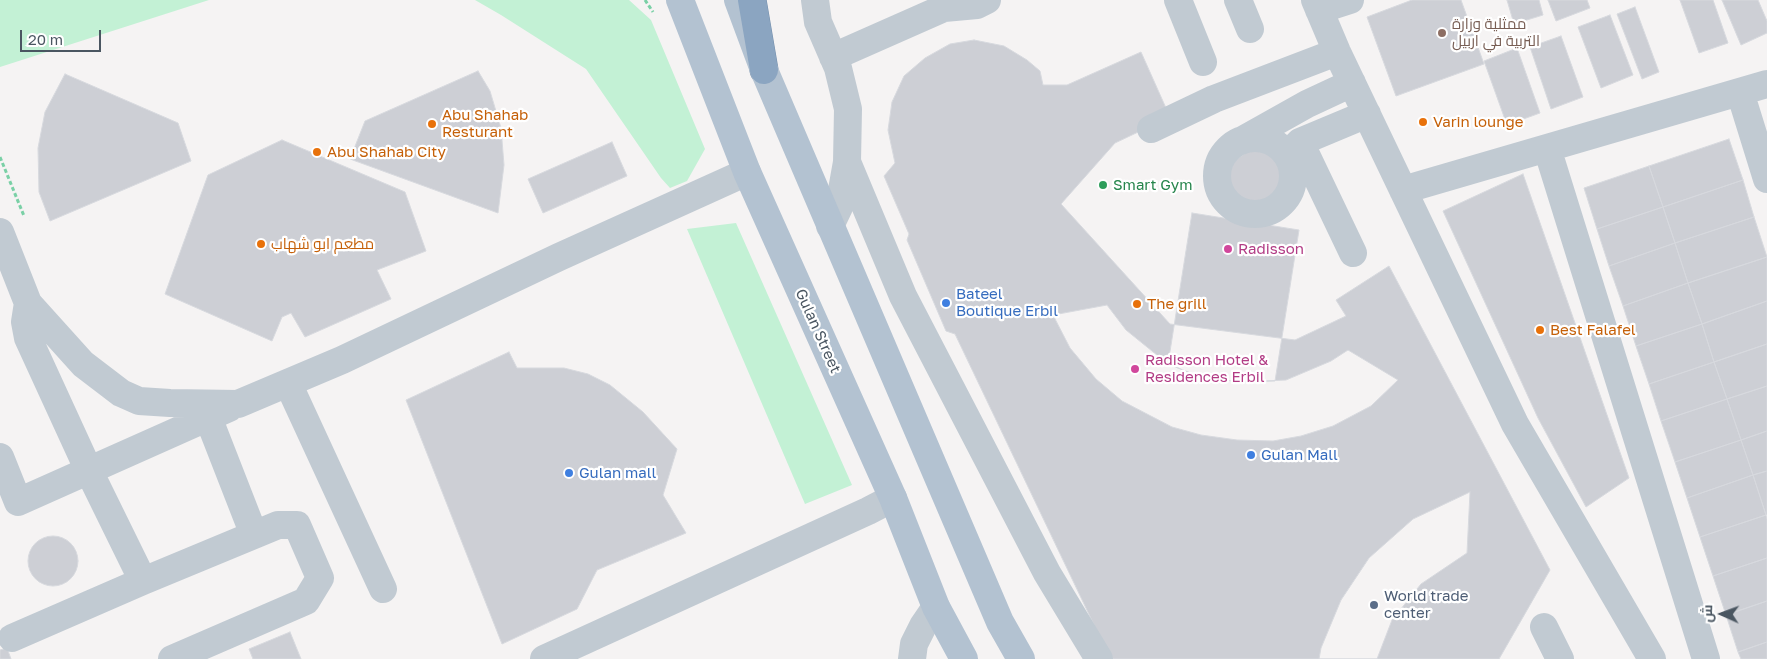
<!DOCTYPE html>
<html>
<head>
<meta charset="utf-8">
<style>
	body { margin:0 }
	#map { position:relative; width:1767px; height:659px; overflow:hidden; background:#f5f3f3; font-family:"Golos Text",Cairo,sans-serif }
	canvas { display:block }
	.north { position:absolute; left:1697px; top:589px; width:50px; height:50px; -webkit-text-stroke:4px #fff; paint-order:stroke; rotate:272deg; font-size:14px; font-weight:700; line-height:20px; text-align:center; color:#4a5661 }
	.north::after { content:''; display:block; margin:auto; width:18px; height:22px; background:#4a5661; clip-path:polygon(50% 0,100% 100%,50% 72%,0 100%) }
	.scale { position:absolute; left:20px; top:30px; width:81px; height:22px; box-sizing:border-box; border:2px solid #4a5661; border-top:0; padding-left:6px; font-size:15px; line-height:18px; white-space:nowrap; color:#4a5661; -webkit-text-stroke:4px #fff; paint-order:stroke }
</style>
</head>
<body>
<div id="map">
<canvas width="1767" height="659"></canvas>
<div class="north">ش</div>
<div class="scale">20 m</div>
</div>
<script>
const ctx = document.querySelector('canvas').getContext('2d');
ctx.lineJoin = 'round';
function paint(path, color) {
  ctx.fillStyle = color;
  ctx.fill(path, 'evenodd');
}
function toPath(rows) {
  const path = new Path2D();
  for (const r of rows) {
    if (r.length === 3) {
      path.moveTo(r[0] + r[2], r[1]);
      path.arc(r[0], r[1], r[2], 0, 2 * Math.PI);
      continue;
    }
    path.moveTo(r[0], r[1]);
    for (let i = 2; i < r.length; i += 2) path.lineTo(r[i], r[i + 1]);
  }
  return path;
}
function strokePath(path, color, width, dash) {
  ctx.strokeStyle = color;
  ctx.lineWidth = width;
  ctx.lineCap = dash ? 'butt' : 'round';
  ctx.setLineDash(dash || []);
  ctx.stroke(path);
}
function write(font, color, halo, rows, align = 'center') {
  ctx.font = font + ' "Golos Text",Cairo,sans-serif';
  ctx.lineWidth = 4.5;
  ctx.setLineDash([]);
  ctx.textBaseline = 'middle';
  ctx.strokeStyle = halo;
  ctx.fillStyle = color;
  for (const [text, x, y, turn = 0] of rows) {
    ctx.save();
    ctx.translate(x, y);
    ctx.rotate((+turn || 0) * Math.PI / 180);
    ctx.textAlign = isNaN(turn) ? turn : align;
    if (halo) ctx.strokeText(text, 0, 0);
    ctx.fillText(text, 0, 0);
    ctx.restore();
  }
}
paint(toPath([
	[0,0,209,0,0,67],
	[475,0,629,0,651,20,705,149,687,181,670,188,661,178,586,69,501,15],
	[736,223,852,485,805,504,687,229]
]), '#c3f1d5');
const building = toPath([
	[1412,0,1461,0,1484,64,1396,96,1367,17,1412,0],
	[1507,0,1539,0,1543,15,1514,24,1507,0],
	[1548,0,1587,0,1590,8,1556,21,1548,0],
	[1680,0,1713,0,1728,43,1699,53,1680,0],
	[1722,0,1758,0,1767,21,1767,33,1741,45,1722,0],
	[1635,7,1659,72,1642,79,1617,14,1635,7],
	[1610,15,1633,75,1601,88,1578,27,1610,15],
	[1561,36,1583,97,1551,109,1530,47,1561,36],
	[974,40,1004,46,1027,60,1040,71,1043,85,1067,85,1141,52,1170,117,1115,143,1061,204,1170,324,1295,340,1346,316,1336,300,1389,266,1550,570,1499,659,1113,659,1095,627,955,334,946,331,907,240,909,234,884,176,895,163,888,130,892,102,904,76,925,58,950,44,974,40],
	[1517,48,1540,113,1507,125,1484,61,1517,48],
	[478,71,490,91,501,128,504,165,498,213,350,159,365,121,478,71],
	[65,74,178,123,191,161,50,221,39,192,38,148,45,112,65,74],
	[1729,139,1743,180,1663,207,1649,166,1729,139],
	[282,140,405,192,426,251,377,270,391,299,305,337,291,313,282,317,272,341,165,294,208,175,282,140],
	[612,142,627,176,543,213,528,179,612,142],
	[1264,149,1280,156,1288,169,1290,190,1271,225,1233,219,1229,174,1234,161,1247,152,1264,149],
	[1649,166,1663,207,1597,229,1584,188,1649,166],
	[1523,174,1629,478,1586,507,1538,418,1443,211,1523,174],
	[1743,180,1754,217,1675,243,1663,207,1743,180],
	[1663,207,1675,243,1609,266,1597,229,1663,207],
	[1192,213,1299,230,1275,381,1239,382,1198,376,1168,364,1192,213],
	[1754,217,1767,257,1688,283,1675,243,1754,217],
	[1675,243,1688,283,1623,306,1609,266,1675,243],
	[1767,257,1767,301,1702,324,1688,283,1767,257],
	[1688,283,1702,324,1636,346,1623,306,1688,283],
	[1767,301,1767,344,1714,362,1702,324,1767,301],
	[1107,305,1126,330,1168,364,1198,376,1239,382,1286,380,1331,361,1348,350,1398,380,1371,406,1333,426,1301,436,1273,441,1237,440,1201,435,1172,427,1122,401,1096,379,1070,348,1053,315,1107,305],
	[1702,324,1714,362,1649,384,1636,346,1702,324],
	[1767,344,1767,386,1727,399,1714,362,1767,344],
	[509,352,517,368,564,368,588,374,610,385,643,412,677,449,663,495,686,533,597,570,577,609,502,644,406,400,509,352],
	[1714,362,1727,399,1661,421,1649,384,1714,362],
	[1767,386,1767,431,1741,440,1727,399,1767,386],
	[1727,399,1741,440,1675,462,1661,421,1727,399],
	[1767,431,1767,471,1753,475,1741,440,1767,431],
	[1741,440,1753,475,1687,498,1675,462,1741,440],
	[1767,471,1767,514,1766,515,1753,475,1767,471],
	[1753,475,1766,515,1700,537,1687,498,1753,475],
	[1470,492,1467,553,1421,584,1392,620,1377,659,1319,659,1321,648,1341,600,1369,558,1413,519,1470,492],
	[1766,515,1767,519,1767,558,1713,576,1700,537,1766,515],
	[53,561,25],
	[1767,558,1767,601,1726,615,1713,576,1767,558],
	[1767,601,1767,642,1738,652,1726,615,1767,601],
	[290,632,301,659,253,659,249,649,290,632],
	[1767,642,1767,659,1741,659,1738,652,1767,642],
	[7,648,11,659,0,659,0,650,7,648]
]);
paint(building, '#cdcfd5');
strokePath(building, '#d7d9de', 1);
const highway = toPath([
	[752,0,764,70]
]);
strokePath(highway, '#7690ad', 29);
strokePath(toPath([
	[645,0,653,12],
	[0,157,24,216]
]), '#7ad0a6', 3, [4, 2.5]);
strokePath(toPath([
	[815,0,818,22,838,68,848,109,847,162,839,207,830,226],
	[1178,0,1203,62],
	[1238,0,1250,29],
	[1315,0,1337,52,1515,424,1652,659],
	[1319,10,1350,0],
	[833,57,944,8,977,5,987,0],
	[1740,92,1767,179],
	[1151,129,1214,99,1337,52],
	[1255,176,38],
	[1241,141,1307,104,1352,83],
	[1300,142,1353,253],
	[1547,148,1706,659],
	[1288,154,1300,142,1367,114],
	[847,162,903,296,1047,573,1099,659],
	[1403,190,1767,84],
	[0,232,28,303,83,364,121,393,139,401,170,403,238,404,342,360,559,257,747,172],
	[28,303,25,322,28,338,89,471,143,581],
	[288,383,383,589],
	[208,417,254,535],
	[0,457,18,502,229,408],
	[1544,627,1560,659],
	[12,638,143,581,278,525,297,525,320,578,306,601,172,659],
	[544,659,868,511,893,498],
	[912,659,914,644,923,626,936,607]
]), '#c1cad2', 28);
strokePath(toPath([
	[680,0,747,172,893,498,936,607,964,659],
	[738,0,764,70,1000,622,1021,659]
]), '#b3c2d1', 28);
strokePath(highway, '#8ba5c1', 28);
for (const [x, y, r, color] of [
	[1442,33,5,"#8d6e63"],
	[1423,122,5,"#e8710a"],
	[432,124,5,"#e8710a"],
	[317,152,5,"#e8710a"],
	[1103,185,5,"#2e9e5b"],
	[261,244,5,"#e8710a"],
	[1228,249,5,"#d1479c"],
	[946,303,5,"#3f7fe0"],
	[1137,304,5,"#e8710a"],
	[1540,330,5,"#e8710a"],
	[1135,369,5,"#d1479c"],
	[1251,455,5,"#3f7fe0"],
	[569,473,5,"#3f7fe0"],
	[1374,605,5,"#5c6f8a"]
]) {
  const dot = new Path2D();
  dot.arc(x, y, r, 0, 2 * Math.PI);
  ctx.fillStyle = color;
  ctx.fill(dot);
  strokePath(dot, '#fff', 2);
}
write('15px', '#785e54', '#fff', [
	["ممثلية وزارة",1452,24],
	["التربية في اربيل",1452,41]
], 'left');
write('15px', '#c56008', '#fff', [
	["Abu Shahab",442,115],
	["Resturant",442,132],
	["Varin lounge",1433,122],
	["Abu Shahab City",327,152],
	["مطعم ابو شهاب",271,244],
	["The grill",1147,304],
	["Best Falafel",1550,330]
], 'left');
write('15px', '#27864d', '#fff', [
	["Smart Gym",1113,185]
], 'left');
write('15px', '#b23c85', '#fff', [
	["Radisson",1238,249],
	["Radisson Hotel &",1145,360],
	["Residences Erbil",1145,377]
], 'left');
write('15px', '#366cbe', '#fff', [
	["Bateel",956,294],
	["Boutique Erbil",956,311],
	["Gulan Mall",1261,455],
	["Gulan mall",579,473]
], 'left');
write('15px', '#4a5661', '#fff', [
	["Gulan Street",818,331,66]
]);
write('15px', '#4e5e75', '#fff', [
	["World trade",1384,596],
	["center",1384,613]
], 'left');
</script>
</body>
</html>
